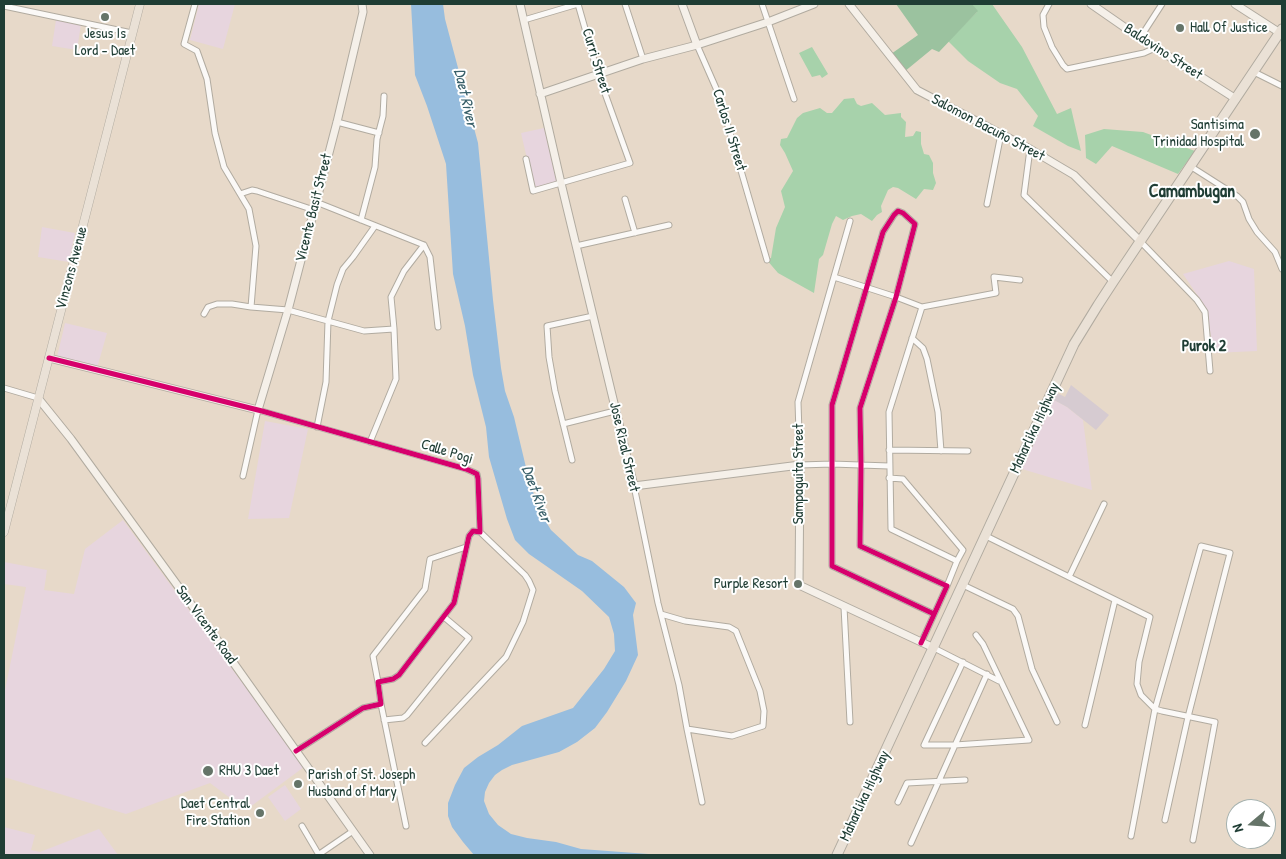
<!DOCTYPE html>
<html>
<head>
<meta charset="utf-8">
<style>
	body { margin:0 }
	#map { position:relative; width:1286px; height:859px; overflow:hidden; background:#e7d9c9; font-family:"Patrick Hand",sans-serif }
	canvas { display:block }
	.frame { position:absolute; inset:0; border:5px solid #1f3d34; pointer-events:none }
	.north { position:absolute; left:1226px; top:799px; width:50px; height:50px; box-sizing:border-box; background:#fff; border:1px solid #a5b1ae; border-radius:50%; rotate:252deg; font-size:14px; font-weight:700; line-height:20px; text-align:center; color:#1f3d34 }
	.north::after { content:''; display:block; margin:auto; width:18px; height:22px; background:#657468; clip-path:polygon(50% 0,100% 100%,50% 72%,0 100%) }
</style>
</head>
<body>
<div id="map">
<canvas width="1286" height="859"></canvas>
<div class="frame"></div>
<div class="north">N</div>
</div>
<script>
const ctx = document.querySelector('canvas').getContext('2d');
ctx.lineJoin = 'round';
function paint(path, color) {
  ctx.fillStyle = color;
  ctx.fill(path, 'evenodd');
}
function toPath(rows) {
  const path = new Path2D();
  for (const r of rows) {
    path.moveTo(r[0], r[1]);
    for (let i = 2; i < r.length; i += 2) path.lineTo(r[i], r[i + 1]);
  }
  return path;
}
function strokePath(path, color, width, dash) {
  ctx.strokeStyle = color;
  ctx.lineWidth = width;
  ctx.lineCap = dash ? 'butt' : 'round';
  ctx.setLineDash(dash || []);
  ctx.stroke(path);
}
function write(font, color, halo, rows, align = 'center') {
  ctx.font = font + ' "Patrick Hand",sans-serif';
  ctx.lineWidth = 4;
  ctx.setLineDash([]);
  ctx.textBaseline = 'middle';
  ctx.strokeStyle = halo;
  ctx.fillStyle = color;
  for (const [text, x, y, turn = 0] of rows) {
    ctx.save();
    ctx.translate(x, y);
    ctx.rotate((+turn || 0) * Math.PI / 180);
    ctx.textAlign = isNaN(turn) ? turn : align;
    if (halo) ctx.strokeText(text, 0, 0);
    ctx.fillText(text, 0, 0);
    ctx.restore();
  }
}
paint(toPath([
	[199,4,235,4,223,49,190,40],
	[56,20,81,24,77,50,52,46],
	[544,128,557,183,534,189,521,133],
	[42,227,75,233,69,262,38,257],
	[1229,261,1254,269,1257,351,1214,353,1206,308,1183,274],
	[65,323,107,333,97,368,57,357],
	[1054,400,1067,407,1083,420,1092,490,1022,469],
	[265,421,308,429,289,518,248,519],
	[123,520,304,767,246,810,210,783,126,814,4,777,4,695,26,587,4,584,4,562,47,570,44,590,74,594,85,549],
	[285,785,301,809,285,821,268,797],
	[4,827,35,835,31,850,40,852,99,829,118,855,4,855]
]), '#e7d5de');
paint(toPath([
	[1071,385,1109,415,1096,430,1067,407,1054,400,1057,393,1065,397]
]), '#d6cbd1');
paint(toPath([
	[972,4,992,4,1022,47,1057,114,1071,108,1081,151,1068,146,1033,126,1038,116,1017,89,1000,83,968,61,948,41,977,12],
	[812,47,828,74,822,78,820,75,812,77,799,53],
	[854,98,857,104,861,106,872,103,885,115,901,113,901,117,906,122,905,137,913,136,916,131,921,132,921,144,924,154,929,155,933,163,933,173,936,183,933,190,924,189,916,199,898,188,893,187,888,190,881,206,882,212,877,215,872,221,861,214,852,216,843,220,836,216,832,224,823,255,819,259,814,293,778,273,766,259,771,258,776,228,785,207,781,191,793,171,785,153,780,145,781,139,787,138,797,118,803,113,820,108,827,113,832,113,844,99],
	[1104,129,1143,132,1195,151,1178,174,1112,146,1096,164,1086,158,1085,135]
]), '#a7d2ab');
paint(toPath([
	[896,4,972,4,978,11,939,52,932,49,904,72,891,54,918,35]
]), '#9bc29f');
paint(toPath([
	[411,4,443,4,445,19,478,143,493,300,501,368,505,391,514,417,529,480,540,512,551,530,578,555,592,561,624,587,636,603,633,615,638,655,626,681,607,712,595,728,577,742,559,752,512,765,502,770,495,775,489,783,485,792,484,801,489,814,498,825,511,834,527,838,556,842,581,849,662,855,474,855,463,842,452,827,448,816,448,803,455,785,464,768,478,757,498,745,522,726,573,708,604,669,615,651,614,634,609,617,582,591,529,554,515,540,507,519,489,457,486,427,473,375,465,326,453,274,446,164,427,106,415,75]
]), '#97bdde');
const street = toPath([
	[195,4,184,44,197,51,207,79,215,133,224,167,249,209,256,246,251,307,288,310,364,331,394,329],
	[625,4,643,59],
	[762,4,794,99],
	[1049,4,1043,15,1044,27,1052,47,1063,65,1067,69,1144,53,1155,48],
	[4,6,132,33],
	[524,20,578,4],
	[1140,38,1162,4],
	[697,45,719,95,767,260],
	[1254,72,1282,86],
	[337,122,379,133],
	[1030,149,1024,195,1113,282],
	[526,159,533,191,630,163,598,74,578,4],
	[1190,166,1237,196,1243,202,1249,219,1257,232,1275,252,1282,269],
	[240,194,252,190,257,191,314,210],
	[625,199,635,233],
	[316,202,424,245,404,271,391,297,394,329,396,379,370,442],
	[987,204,1001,134],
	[361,220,375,167,377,139,383,116,384,96],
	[850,221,798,402,800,465,832,464,889,466],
	[1140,241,1197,300,1205,312,1210,371],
	[424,245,430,257,438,327],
	[576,246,669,225],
	[834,277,896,297,922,307,996,293,994,277,1020,280],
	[922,307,889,412,891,529,957,561,947,586],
	[204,314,208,307,217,304,232,304,251,307],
	[912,338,923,348,927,359,938,412,941,451],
	[4,388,38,398],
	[563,424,615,411],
	[317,427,326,382,328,321,337,285,343,269,353,257,375,226],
	[889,450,968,451],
	[572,460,555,391,549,357,547,326,593,316],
	[243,476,258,410,466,469,473,472,477,474,478,479,480,532,473,531,469,536,454,603,399,675,393,679,378,682,381,704,363,708,296,751],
	[889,478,903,479,963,550,957,561],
	[634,486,658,603,679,685,687,729,702,802],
	[986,536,1150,617,1139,662,1137,684,1141,695,1155,709,1162,711,1215,722,1193,840],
	[1069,577,1104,504],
	[963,585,1013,609,1018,616,1032,669,1057,722],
	[844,607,850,722],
	[661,614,685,621,729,627,736,631,760,691,764,711,763,726,732,736,687,729],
	[921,643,947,586,860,546,861,465,860,408,896,297,915,224,903,213,898,211,894,215,883,232,832,405,832,566,934,614],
	[934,648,999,681],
	[963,662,924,745,955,745,1029,740,983,644,976,635],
	[378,682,373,656,425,589,430,559,466,547],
	[381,704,406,826],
	[384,720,403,718,407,715,469,638,444,617],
	[1085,725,1115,600],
	[425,743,506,657,523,622,533,590,529,581,525,575,480,532],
	[898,802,907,783,965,780],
	[302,826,319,855],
	[1131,836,1155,709,1201,546,1230,553,1188,717,1165,820],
	[911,843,987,674],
	[318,855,353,831]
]);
const secondary = toPath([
	[520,4,561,183,634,486,800,465,799,585,934,648],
	[682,4,697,45],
	[849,4,917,90,1030,149,1074,175,1140,241],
	[1091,4,1140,38,1236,99],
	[1235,4,1280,33],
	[540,94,643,59,697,45,768,22,814,4],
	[49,358,142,381,258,410,288,310,337,122,363,12,362,4],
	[38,398,71,439,223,648,370,855]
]);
const primary = toPath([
	[4,532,140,4]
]);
const highway = toPath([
	[837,855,1074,344,1098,305,1113,282,1282,29]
]);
strokePath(street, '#b1aba0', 7);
strokePath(secondary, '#b1aba0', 9);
strokePath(primary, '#b1aba0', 9);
strokePath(highway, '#b1aba0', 11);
strokePath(street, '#fbf9f7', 5);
strokePath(secondary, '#f5f0e9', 7);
strokePath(primary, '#eae1d6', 8);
strokePath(highway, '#eae1d6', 9);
strokePath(toPath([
	[49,358,142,381,262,411,466,469,473,472,477,474,478,479,480,532,473,531,469,536,454,603,399,675,393,679,378,682,381,704,363,708,296,751],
	[921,643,947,586,860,546,861,465,860,408,896,297,915,224,903,213,898,211,894,215,883,232,832,405,832,566,934,614]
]), '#d6006c', 5);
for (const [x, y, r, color] of [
	[105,17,5,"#657468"],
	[1180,28,5,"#657468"],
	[1255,134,6,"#657468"],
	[798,584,5,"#657468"],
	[208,771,6,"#657468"],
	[298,784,5,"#657468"],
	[260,813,5,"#657468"]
]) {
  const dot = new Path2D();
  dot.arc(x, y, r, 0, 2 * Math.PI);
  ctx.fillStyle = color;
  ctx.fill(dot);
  strokePath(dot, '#fff', 2);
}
write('15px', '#1f3d34', '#fff', [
	["Hall Of Justice",1190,28],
	["Jesus Is",105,34,"center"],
	["Lord - Daet",105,51,"center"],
	["Santisima",1244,125,"right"],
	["Trinidad Hospital",1244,142,"right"],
	["Purple Resort",788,584,"right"],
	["RHU 3 Daet",219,771],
	["Parish of St. Joseph",308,775],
	["Husband of Mary",308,792],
	["Daet Central",250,804,"right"],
	["Fire Station",250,821,"right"]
], 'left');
write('15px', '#1f3d34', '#fff', [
	["Baldovino Street",1163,52,33],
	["Curri Street",596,61,73],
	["Salomon Bacuño Street",988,128,28],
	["Carlos II Street",729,130,73],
	["Vicente Basit Street",314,208,-76],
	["Vinzons Avenue",72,268,-75],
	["Maharlika Highway",1035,428,-65],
	["Jose Rizal Street",624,447,77],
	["Calle Pogi",447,452,17],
	["Sampaguita Street",799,474,-90],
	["San Vicente Road",206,625,54],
	["Maharlika Highway",865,796,-65]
]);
write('italic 16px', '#39606a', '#fff', [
	["Daet River",465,98,77],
	["Daet River",536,494,70]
]);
write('bold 16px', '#1f3d34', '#fff', [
	["Purok 2",1204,347]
]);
write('bold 18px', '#1f3d34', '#fff', [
	["Camambugan",1192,192]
]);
</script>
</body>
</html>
